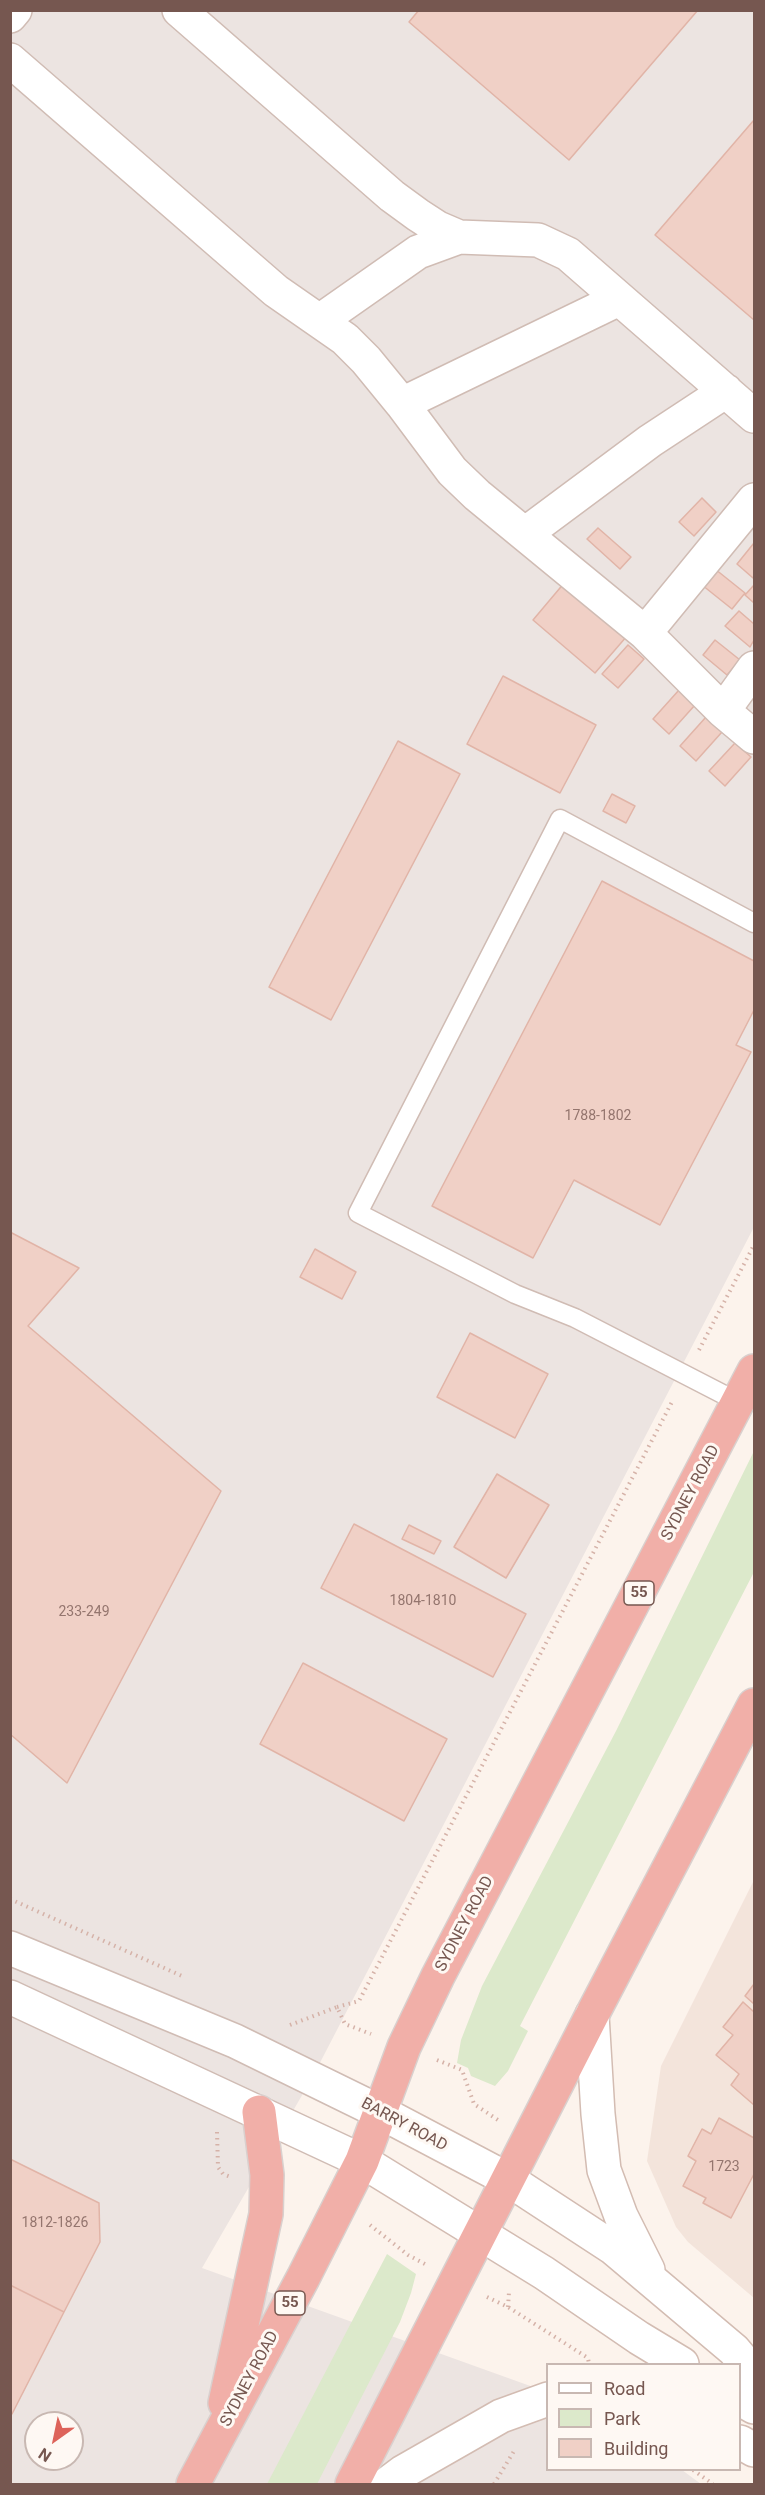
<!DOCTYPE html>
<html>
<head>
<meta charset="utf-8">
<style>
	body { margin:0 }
	#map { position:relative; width:765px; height:2495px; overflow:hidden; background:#fcf3ec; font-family:Roboto,sans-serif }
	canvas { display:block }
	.frame { position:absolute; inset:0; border:12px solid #765750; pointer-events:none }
	.legend { position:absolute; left:546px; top:2363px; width:195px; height:108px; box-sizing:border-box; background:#fef8f3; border:2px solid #c8b8b2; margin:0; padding:8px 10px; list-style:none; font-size:18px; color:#765750 }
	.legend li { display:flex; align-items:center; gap:12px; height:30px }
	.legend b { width:30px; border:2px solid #c8b8b2 }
	.north { position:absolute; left:24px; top:2411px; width:60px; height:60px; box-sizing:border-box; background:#fef8f3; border:2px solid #c8b8b2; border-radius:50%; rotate:213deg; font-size:16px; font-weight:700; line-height:24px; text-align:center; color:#765750 }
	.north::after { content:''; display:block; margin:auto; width:21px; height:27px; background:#dd635a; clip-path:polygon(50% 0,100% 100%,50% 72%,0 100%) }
</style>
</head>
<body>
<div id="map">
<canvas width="765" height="2495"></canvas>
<div class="frame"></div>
<ul class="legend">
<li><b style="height:8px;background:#fff"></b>Road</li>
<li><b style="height:16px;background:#dce9cb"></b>Park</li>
<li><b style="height:16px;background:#f0d0c6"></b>Building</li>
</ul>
<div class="north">N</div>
</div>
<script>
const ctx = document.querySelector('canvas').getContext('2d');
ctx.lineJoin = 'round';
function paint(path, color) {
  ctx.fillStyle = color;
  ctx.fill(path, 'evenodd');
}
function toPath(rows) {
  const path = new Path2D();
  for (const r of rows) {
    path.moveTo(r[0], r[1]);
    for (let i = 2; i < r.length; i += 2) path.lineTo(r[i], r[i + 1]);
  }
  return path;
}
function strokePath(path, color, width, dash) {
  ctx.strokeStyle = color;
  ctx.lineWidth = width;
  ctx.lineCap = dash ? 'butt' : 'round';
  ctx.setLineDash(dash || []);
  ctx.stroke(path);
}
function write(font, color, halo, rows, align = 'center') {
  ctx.font = font + ' Roboto,sans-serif';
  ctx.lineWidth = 6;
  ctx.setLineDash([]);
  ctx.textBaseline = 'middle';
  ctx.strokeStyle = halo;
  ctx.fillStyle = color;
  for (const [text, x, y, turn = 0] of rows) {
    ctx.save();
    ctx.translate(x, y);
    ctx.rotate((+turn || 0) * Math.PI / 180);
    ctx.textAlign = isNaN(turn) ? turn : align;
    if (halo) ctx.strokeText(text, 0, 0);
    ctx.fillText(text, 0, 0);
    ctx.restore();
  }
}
paint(toPath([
	[754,1880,754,2298,688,2242,676,2227,647,2161,661,2066]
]), '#f3e4db');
paint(toPath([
	[11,11,754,11,754,1227,312,2078,202,2268,547,2392,548,2470,682,2470,701,2484,11,2484],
	[36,2423,72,2423,72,2459,36,2459]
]), '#ece4e1');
paint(toPath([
	[754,1451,754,1572,520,2026,528,2031,508,2071,495,2086,471,2076,468,2068,457,2063,461,2040,482,1986,616,1731],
	[387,2254,416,2274,411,2293,400,2322,317,2484,267,2484]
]), '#dce9cb');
const building = toPath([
	[419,10,698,10,569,160,409,22,419,10],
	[754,120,754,320,655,235,754,120],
	[702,498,716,512,694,536,679,522,702,498],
	[598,528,631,557,620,569,587,539,598,528],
	[754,543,754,576,753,578,737,564,754,543],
	[715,569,745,593,732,609,702,585,715,569],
	[565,582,627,636,595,673,533,620,565,582],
	[754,585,754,603,745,595,754,585],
	[739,611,754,624,754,640,750,647,725,626,739,611],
	[715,640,740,660,727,675,703,655,715,640],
	[628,645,644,659,618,688,602,674,628,645],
	[503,676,596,725,560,793,467,744,503,676],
	[679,690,695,705,669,734,653,719,679,690],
	[706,717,722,732,696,761,680,746,706,717],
	[398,741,460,774,331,1020,269,987,398,741],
	[735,743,751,757,725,786,709,771,735,743],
	[612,794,635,806,626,823,603,811,612,794],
	[602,881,754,961,754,1010,736,1045,751,1052,660,1225,574,1180,533,1258,432,1206,602,881],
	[10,1232,79,1268,28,1326,221,1491,67,1783,10,1734,10,1232],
	[315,1249,356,1272,342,1299,300,1277,315,1249],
	[470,1333,548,1374,515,1438,437,1397,470,1333],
	[497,1474,549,1505,506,1578,454,1547,497,1474],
	[354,1524,526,1614,493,1677,321,1588,354,1524],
	[409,1525,441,1541,434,1554,402,1539,409,1525],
	[303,1663,447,1739,404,1821,260,1744,303,1663],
	[754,1984,754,2004,745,1996,754,1984],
	[743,2002,754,2012,754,2105,731,2085,739,2074,716,2055,733,2035,723,2027,743,2002],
	[719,2118,754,2138,754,2174,731,2218,703,2203,706,2198,683,2186,696,2161,688,2156,702,2129,711,2134,719,2118],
	[10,2159,99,2203,100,2242,64,2312,10,2285,10,2159],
	[10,2285,64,2312,12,2414,10,2413,10,2285]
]);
paint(building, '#f0d0c6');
strokePath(building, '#e1b4a7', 1.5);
const lane = toPath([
	[738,1402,575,1318,515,1294,358,1213,560,819,754,923]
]);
const street = toPath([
	[179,10,392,196,418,215,438,228,459,237,538,240,568,254,754,416],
	[10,16,15,10],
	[10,60,276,291,345,339,366,360,402,404,452,471,477,495,645,633,723,711,754,737],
	[321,320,418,252,459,237],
	[402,404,619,299],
	[525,534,650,441,726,391],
	[645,633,754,500],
	[723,711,754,668],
	[10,1948,235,2041,380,2112],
	[10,1997,362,2161]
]);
const secondary = toPath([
	[592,2015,598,2114,604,2170,621,2216,648,2270],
	[380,2112,509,2180,613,2248,734,2350,754,2374],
	[362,2161,544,2273,639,2338,682,2364],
	[740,2399,754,2407],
	[740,2442,754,2450],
	[387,2484,403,2472,501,2416,548,2399]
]);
const highway = toPath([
	[225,2403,266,2214,267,2175,259,2112],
	[193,2484,303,2278,362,2161,404,2047,438,1976,754,1371],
	[352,2484,592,2015,754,1705]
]);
strokePath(lane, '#d0bcb4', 21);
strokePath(street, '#d0bcb4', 36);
strokePath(secondary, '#d3bcb2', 36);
strokePath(highway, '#d9d0ce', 36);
strokePath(toPath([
	[699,1350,754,1245],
	[10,1899,182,1976],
	[337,2007,359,2001,673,1400],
	[290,2025,337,2007,345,2024,371,2034],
	[437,2060,462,2070,474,2104,498,2120],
	[217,2132,218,2167,223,2174,231,2177],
	[370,2225,408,2255,425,2264],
	[487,2297,508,2307,588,2358,589,2364],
	[508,2307,509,2292],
	[693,2470,713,2484],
	[494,2484,514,2451]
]), '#d5b2a8', 4, [1.5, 4.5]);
strokePath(lane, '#fff', 18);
strokePath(street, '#fff', 33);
strokePath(secondary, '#fff', 33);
strokePath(highway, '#f1afa8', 33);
write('14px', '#94756e', null, [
	["1788-1802",598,1116],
	["1804-1810",423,1601],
	["233-249",84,1612],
	["1723",724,2167],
	["1812-1826",55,2223]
]);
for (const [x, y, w] of [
	[639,1593,30],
	[290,2303,30]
]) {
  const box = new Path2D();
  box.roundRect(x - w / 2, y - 12, w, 24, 4.5);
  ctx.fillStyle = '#fef8f3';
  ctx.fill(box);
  strokePath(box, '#765750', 1.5);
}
write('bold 15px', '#765750', null, [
	["55",639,1593],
	["55",290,2303]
]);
write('16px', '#765750', '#fef8f3', [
	["SYDNEY ROAD",691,1493,-62],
	["SYDNEY ROAD",465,1924,-62],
	["BARRY ROAD",404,2125,28],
	["SYDNEY ROAD",250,2379,-62]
]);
</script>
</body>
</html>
